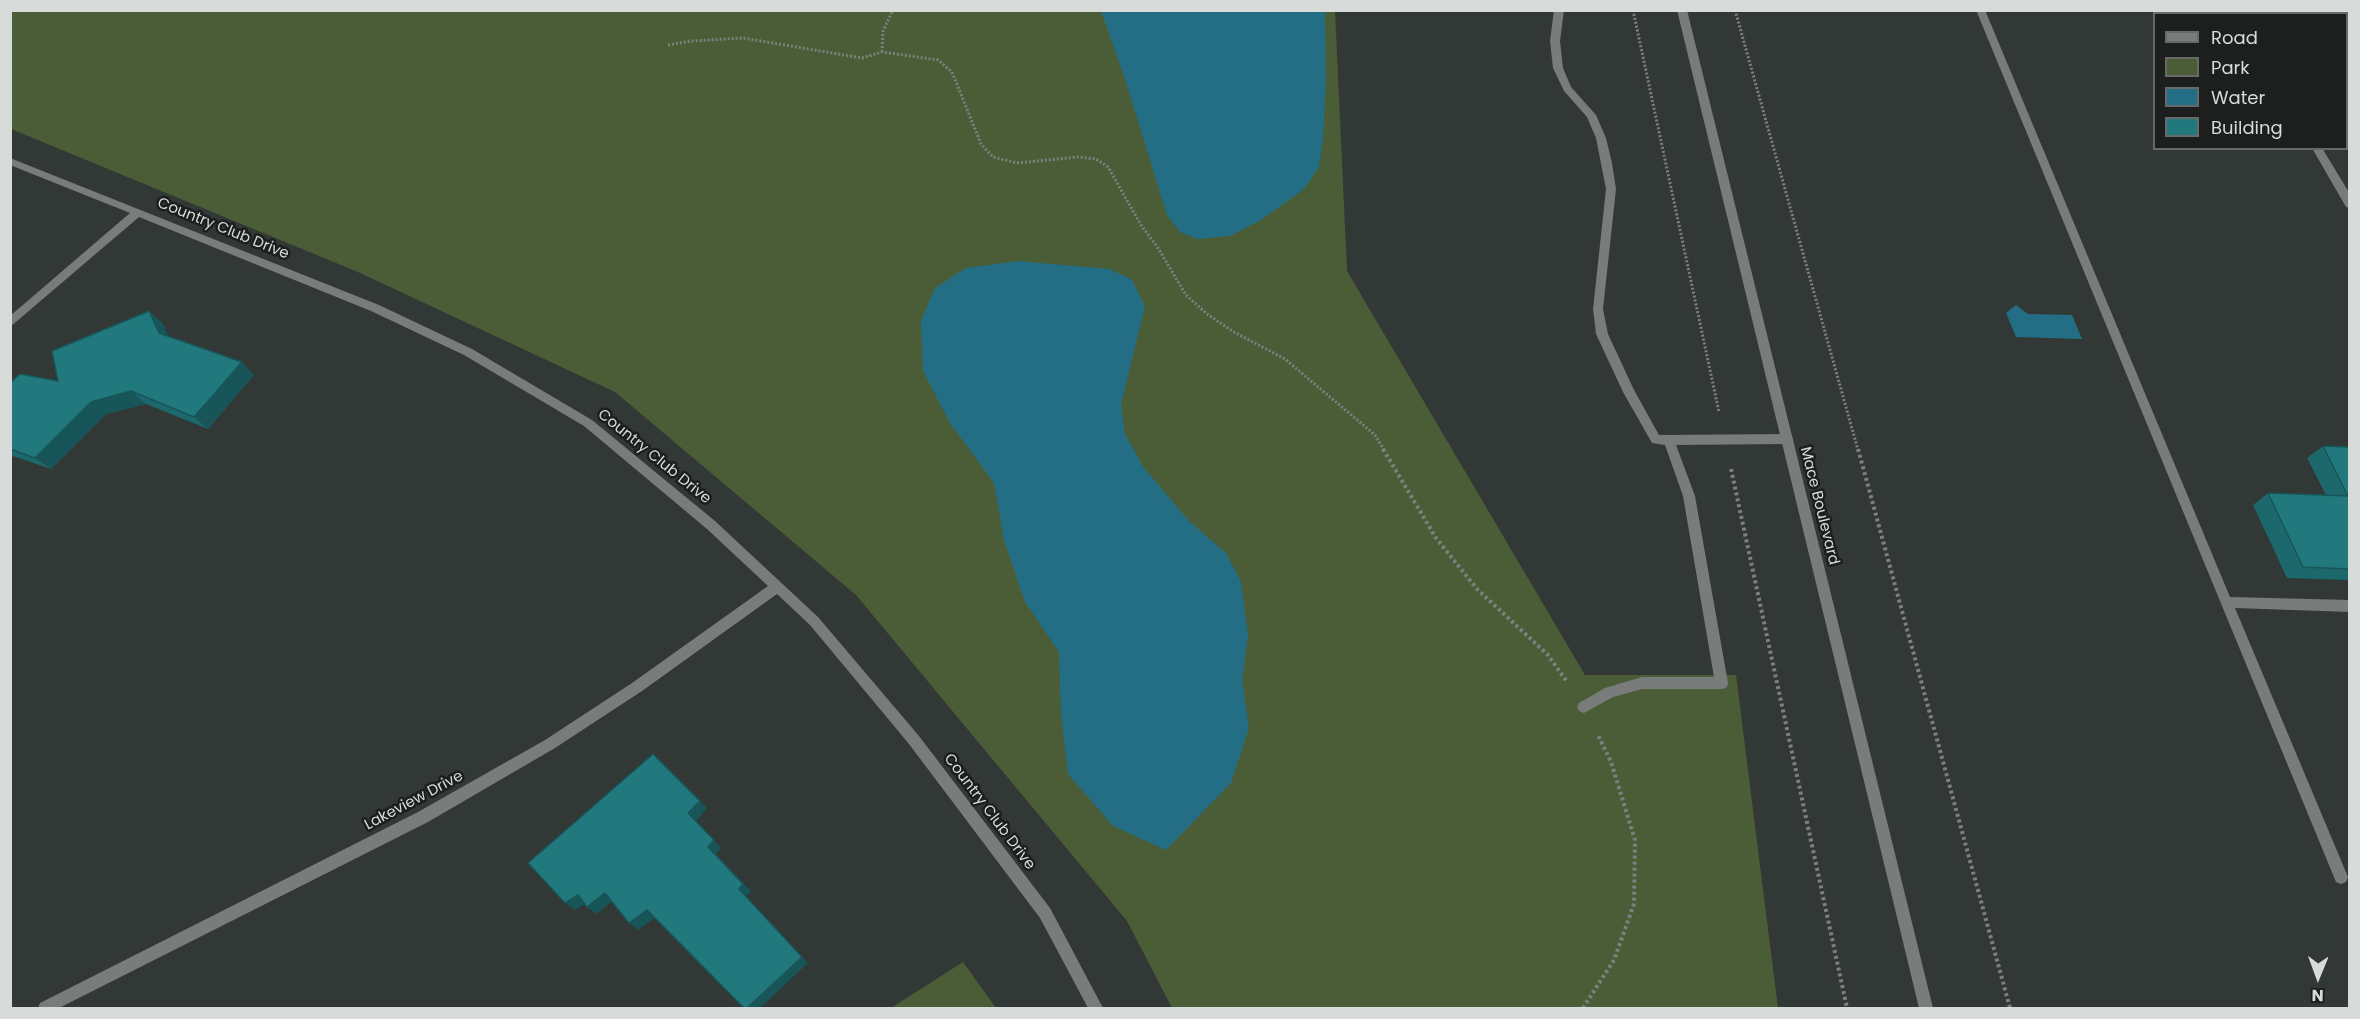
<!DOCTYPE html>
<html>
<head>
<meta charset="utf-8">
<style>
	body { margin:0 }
	#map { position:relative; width:2360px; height:1019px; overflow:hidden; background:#323836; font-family:Poppins,sans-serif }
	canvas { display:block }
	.frame { position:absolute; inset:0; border:12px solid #d7dbd9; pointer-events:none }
	.legend { position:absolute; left:2153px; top:12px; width:195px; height:138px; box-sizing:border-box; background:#1c1f1e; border:2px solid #676a69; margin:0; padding:8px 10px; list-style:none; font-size:18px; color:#d7dbd9 }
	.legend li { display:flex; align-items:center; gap:12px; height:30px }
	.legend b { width:30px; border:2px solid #676a69 }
	.north { position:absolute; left:2288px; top:947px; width:60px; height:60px; -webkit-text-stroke:4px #1c1f1e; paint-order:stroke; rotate:181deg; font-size:16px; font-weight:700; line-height:24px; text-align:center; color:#d7dbd9 }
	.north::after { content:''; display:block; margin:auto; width:21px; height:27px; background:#d7dbd9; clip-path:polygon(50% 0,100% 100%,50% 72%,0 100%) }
</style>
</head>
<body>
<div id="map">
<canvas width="2360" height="1019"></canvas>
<div class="frame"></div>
<ul class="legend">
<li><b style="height:8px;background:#797c7a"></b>Road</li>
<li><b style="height:16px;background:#4b5d36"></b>Park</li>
<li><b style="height:16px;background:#236e85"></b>Water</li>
<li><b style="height:16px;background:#22797d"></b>Building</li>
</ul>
<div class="north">N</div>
</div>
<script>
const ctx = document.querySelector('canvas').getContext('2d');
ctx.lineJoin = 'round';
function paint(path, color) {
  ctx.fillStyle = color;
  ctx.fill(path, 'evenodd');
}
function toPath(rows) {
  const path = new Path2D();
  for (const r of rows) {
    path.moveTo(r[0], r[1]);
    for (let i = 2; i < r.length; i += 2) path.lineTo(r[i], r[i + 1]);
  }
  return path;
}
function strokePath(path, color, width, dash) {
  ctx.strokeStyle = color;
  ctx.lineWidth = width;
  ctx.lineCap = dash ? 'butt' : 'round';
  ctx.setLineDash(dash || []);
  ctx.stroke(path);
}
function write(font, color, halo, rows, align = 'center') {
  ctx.font = font + ' Poppins,sans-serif';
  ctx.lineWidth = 5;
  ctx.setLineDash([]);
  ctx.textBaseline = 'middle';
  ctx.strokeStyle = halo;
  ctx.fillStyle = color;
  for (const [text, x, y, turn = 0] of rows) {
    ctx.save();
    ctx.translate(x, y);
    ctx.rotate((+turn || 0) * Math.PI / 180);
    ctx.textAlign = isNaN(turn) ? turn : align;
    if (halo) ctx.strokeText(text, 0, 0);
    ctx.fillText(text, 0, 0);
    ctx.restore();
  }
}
paint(toPath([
	[10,11,1335,11,1347,271,1585,675,1736,675,1778,1008,1172,1008,1127,921,856,595,615,392,358,272,11,129],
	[963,962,996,1008,891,1008]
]), '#4b5d36');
paint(toPath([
	[1101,11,1325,11,1326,79,1323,139,1319,167,1304,189,1261,220,1230,236,1198,239,1180,232,1167,215,1125,79],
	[1018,261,1110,269,1132,280,1145,306,1121,405,1125,434,1144,468,1189,521,1226,553,1241,582,1248,635,1242,680,1249,728,1231,783,1166,850,1113,826,1068,774,1061,714,1059,652,1025,602,1004,540,994,483,950,423,923,371,921,321,935,288,966,268],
	[2016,305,2028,314,2072,315,2082,339,2016,337,2006,313]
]), '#236e85');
strokePath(toPath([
	[1633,10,1719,412],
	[1735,10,1858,450],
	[668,45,691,41,743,38,862,58,882,52,938,60,952,72,981,144,993,157,1017,163,1078,157,1096,159,1108,167,1141,225,1158,248,1186,295,1207,314,1234,332,1285,359,1375,435,1384,450],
	[882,52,883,31,893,10]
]), '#7c817f', 3, [2, 2]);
strokePath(toPath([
	[1383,449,1436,538,1477,589,1548,655,1567,682],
	[1858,449,2010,1008],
	[1731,469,1847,1008],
	[1583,1008,1614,960,1634,904,1635,840,1611,762,1598,735]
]), '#7c817f', 4, [3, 3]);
paint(toPath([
	[1554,10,1564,10,1560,41,1563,68,1571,87,1596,115,1606,138,1612,163,1616,189,1603,309,1608,334,1634,390,1659,435,1787,434,1791,436,1793,439,1791,442,1787,444,1676,445,1695,496,1728,683,1727,687,1722,689,1642,689,1613,697,1584,713,1579,711,1577,707,1579,703,1605,688,1642,677,1714,677,1683,496,1665,445,1652,443,1623,392,1596,334,1593,309,1606,189,1596,138,1587,117,1564,91,1553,68,1550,41,1554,10],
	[1976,10,1985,10,2230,597,2350,600,2350,612,2235,608,2348,877,2346,882,2341,884,2336,882,1976,10]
]), '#797c7a');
paint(toPath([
	[2232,10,2241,10,2242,14,2233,14,2232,10],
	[2312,148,2322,148,2350,194,2350,208,2346,207,2312,148],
	[10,158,379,305,472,349,592,420,715,521,818,617,919,736,1050,908,1103,1008,1088,1008,1040,918,909,744,810,625,777,594,642,691,555,748,428,822,59,1008,38,1008,40,1003,418,812,545,740,632,683,768,586,707,529,584,426,464,355,371,311,139,217,10,327,10,316,130,213,10,165,10,158]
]), '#797c7a');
paint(toPath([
	[1677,10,1687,10,1933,1008,1919,1008,1677,10]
]), '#797c7a');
paint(toPath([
	[149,311,163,324,168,336,254,375,208,429,146,404,106,414,51,469,10,455,10,383,58,381],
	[2323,446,2349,447,2349,580,2287,578,2253,505,2268,493,2326,495,2307,458]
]), '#1d686c');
paint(toPath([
	[149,311,163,324,172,345,159,333],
	[242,362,254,375,208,429,194,417],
	[131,391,146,404,106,414,51,469,35,458,91,402],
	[700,801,707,808,696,821,721,848,716,854,751,891,746,896,808,963,760,1008,747,1008,739,889,708,847,688,813],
	[605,893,614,899,597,914,587,907],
	[578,895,588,902,575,910,565,903],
	[647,910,656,917,638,930,629,923]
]), '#185558');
const building = toPath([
	[149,311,159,333,242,362,194,417,131,391,91,402,35,458,10,449,10,383,20,374,58,381,52,351,149,311],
	[2323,446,2349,447,2349,569,2303,567,2268,493,2348,496,2323,446],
	[653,754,700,801,688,813,714,840,708,847,743,884,739,889,802,957,747,1008,744,1008,647,910,629,923,605,893,587,907,578,895,565,903,528,863,653,754]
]);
paint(building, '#22797d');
strokePath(building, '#185558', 1.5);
write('15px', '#d7dbd9', '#1c1f1e', [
	["Country Club Drive",223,229,22],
	["Country Club Drive",654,457,39],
	["Mace Boulevard",1819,506,76],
	["Lakeview Drive",414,801,-28],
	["Country Club Drive",989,812,53]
]);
</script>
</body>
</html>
